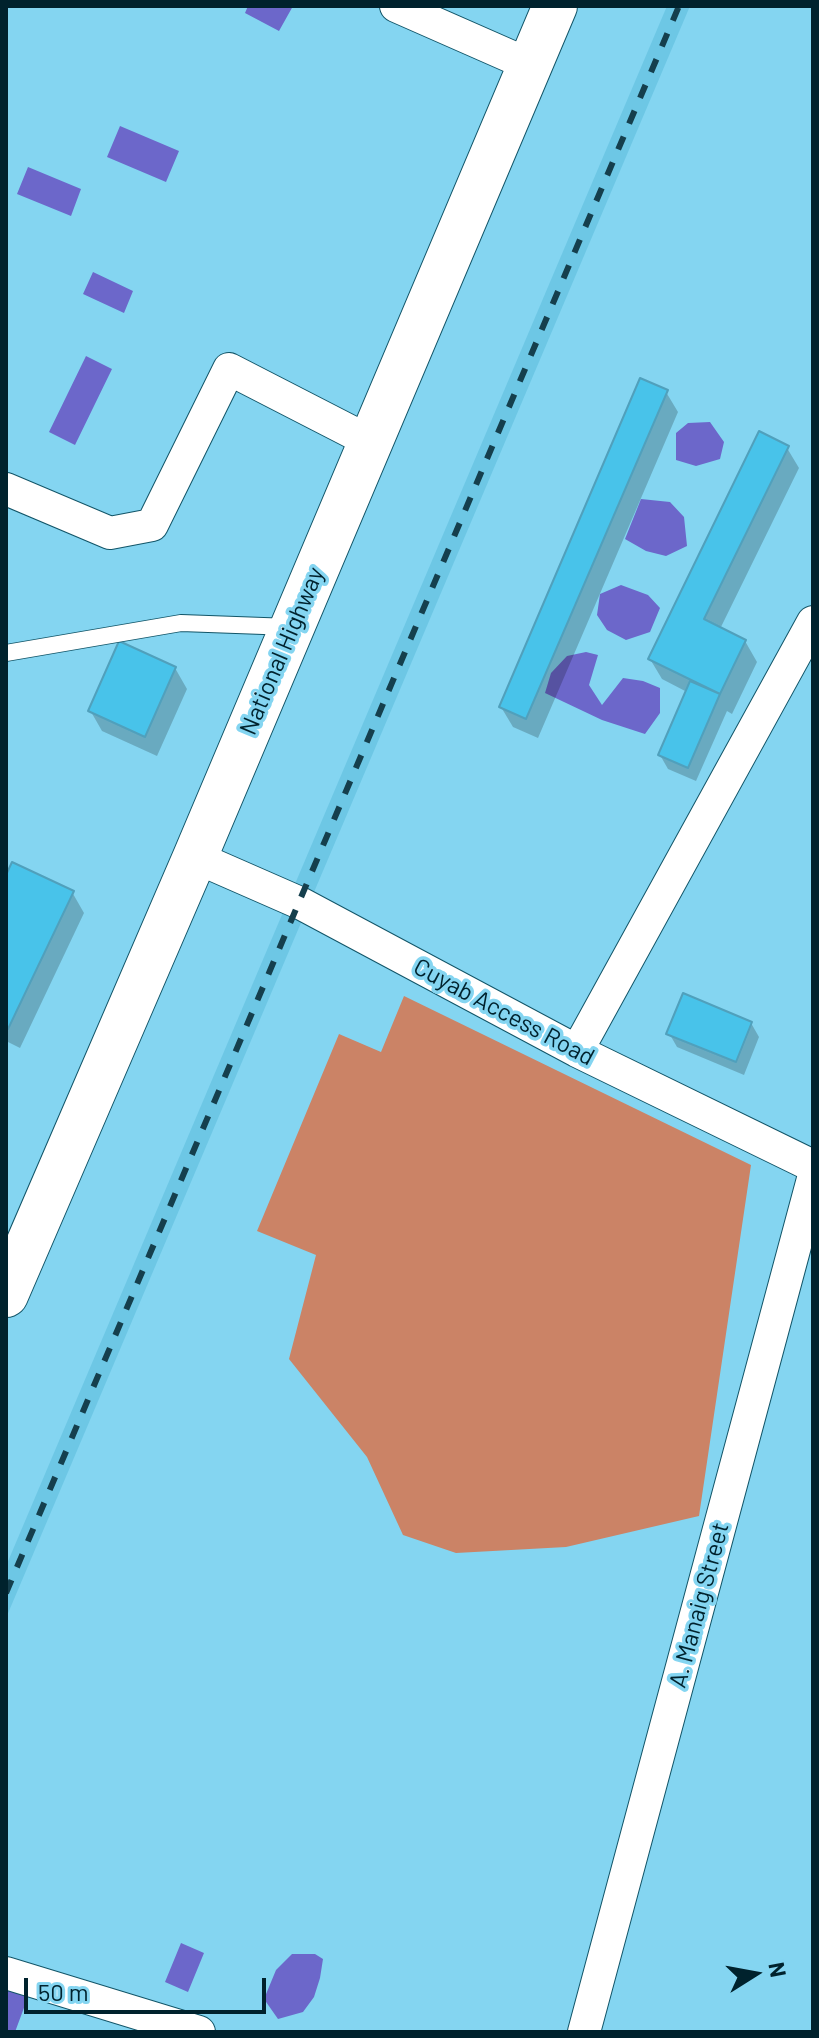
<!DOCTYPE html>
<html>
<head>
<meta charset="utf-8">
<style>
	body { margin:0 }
	#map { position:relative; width:819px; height:2038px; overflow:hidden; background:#84d5f1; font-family:Barlow,sans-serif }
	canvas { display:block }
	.frame { position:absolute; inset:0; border:8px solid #00222d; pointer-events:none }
	.north { position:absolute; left:715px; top:1934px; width:80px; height:80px; -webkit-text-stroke:6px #84d5f1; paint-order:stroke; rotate:79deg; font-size:22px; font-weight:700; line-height:32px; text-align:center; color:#00222d }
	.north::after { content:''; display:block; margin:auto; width:28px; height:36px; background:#00222d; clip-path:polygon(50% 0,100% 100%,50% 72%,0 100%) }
	.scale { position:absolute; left:24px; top:1978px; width:242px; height:36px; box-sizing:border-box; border:4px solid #00222d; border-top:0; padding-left:10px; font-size:24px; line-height:28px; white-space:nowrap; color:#00222d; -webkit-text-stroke:6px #84d5f1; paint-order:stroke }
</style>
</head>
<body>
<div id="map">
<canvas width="819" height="2038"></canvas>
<div class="frame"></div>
<div class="north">N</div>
<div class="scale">50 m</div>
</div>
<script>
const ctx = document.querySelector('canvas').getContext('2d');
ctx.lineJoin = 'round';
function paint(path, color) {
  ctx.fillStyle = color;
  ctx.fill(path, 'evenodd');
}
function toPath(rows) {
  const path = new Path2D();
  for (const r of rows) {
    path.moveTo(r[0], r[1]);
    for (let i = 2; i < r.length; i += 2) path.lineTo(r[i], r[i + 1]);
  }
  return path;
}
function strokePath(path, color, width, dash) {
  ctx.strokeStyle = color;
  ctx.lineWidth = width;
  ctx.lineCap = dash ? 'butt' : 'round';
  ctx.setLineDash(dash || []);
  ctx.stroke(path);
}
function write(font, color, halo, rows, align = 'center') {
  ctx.font = font + ' Barlow,sans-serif';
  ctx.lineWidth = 7;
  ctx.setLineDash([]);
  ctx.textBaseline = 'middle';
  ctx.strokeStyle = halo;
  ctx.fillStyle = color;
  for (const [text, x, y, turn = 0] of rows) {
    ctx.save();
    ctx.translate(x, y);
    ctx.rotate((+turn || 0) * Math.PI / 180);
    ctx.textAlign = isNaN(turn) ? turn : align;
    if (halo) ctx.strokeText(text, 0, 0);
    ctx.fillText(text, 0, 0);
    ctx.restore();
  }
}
paint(toPath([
	[667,6,690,6,6,1618,6,1566]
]), '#6dc7e5');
paint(toPath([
	[404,996,751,1165,699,1516,566,1547,456,1553,403,1535,367,1457,289,1359,316,1255,257,1231,339,1034,381,1052]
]), '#cb8366');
paint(toPath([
	[248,6,293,6,279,31,245,13],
	[120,126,179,151,166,182,107,157],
	[28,167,81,189,71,216,17,194],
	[93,272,133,291,124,313,83,294],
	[86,356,112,369,75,445,49,432],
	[710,422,724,442,720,459,696,466,676,460,676,433,688,423],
	[641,499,670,502,684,517,687,546,666,556,646,551,625,539],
	[621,585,648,595,660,608,650,632,626,640,607,630,597,615,600,594],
	[586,652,598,655,589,685,602,705,623,678,643,681,660,688,660,713,645,734,602,720,545,693,551,673,567,656],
	[181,1943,204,1953,188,1992,165,1982],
	[292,1954,315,1954,323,1959,320,1978,314,1997,303,2012,278,2019,264,1999,276,1970],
	[6,1988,28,1997,15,2032,6,2032]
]), '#6c67ca');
paint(toPath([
	[666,392,678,412,538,738,513,727,501,707],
	[787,448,799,468,720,629,745,641,757,662,732,714,727,711,696,781,668,769,660,755,687,692,662,679,650,659],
	[175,668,187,689,157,756,102,731,90,710],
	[6,880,72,892,84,913,20,1048,6,1041],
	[751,1023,759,1037,744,1075,677,1047,669,1033]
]), '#0003');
const building = toPath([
	[640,378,668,390,526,719,499,707,640,378],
	[759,431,789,446,704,619,746,640,720,694,648,659,759,431],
	[119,641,176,667,145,737,88,711,119,641],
	[690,681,720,694,688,768,658,755,690,681],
	[12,862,74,891,8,1029,6,1028,6,875,12,862],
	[683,993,752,1022,736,1062,666,1034,683,993]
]);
paint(building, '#48c3ea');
strokePath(building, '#50a0bc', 2);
const lane = toPath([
	[6,653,181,623,291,627]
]);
const street = toPath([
	[396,6,530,65],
	[6,489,110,533,152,525,229,369,371,442],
	[195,857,300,903,577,1051,813,1166],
	[577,1051,813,622],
	[6,1973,199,2032],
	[584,2032,813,1179]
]);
const primary = toPath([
	[6,1295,195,857,555,6]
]);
strokePath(lane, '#125568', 18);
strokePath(street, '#125568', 34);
strokePath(primary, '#125568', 46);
strokePath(lane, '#fff', 16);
strokePath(street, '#fff', 32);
strokePath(primary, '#fff', 44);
strokePath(toPath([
	[6,1593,679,6]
]), '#153f4d', 6, [14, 14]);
write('24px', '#00222d', '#84d5f1', [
	["National Highway",282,651,-67],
	["Cuyab Access Road",504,1012,28],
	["A. Manaig Street",699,1605,-75]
]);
</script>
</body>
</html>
